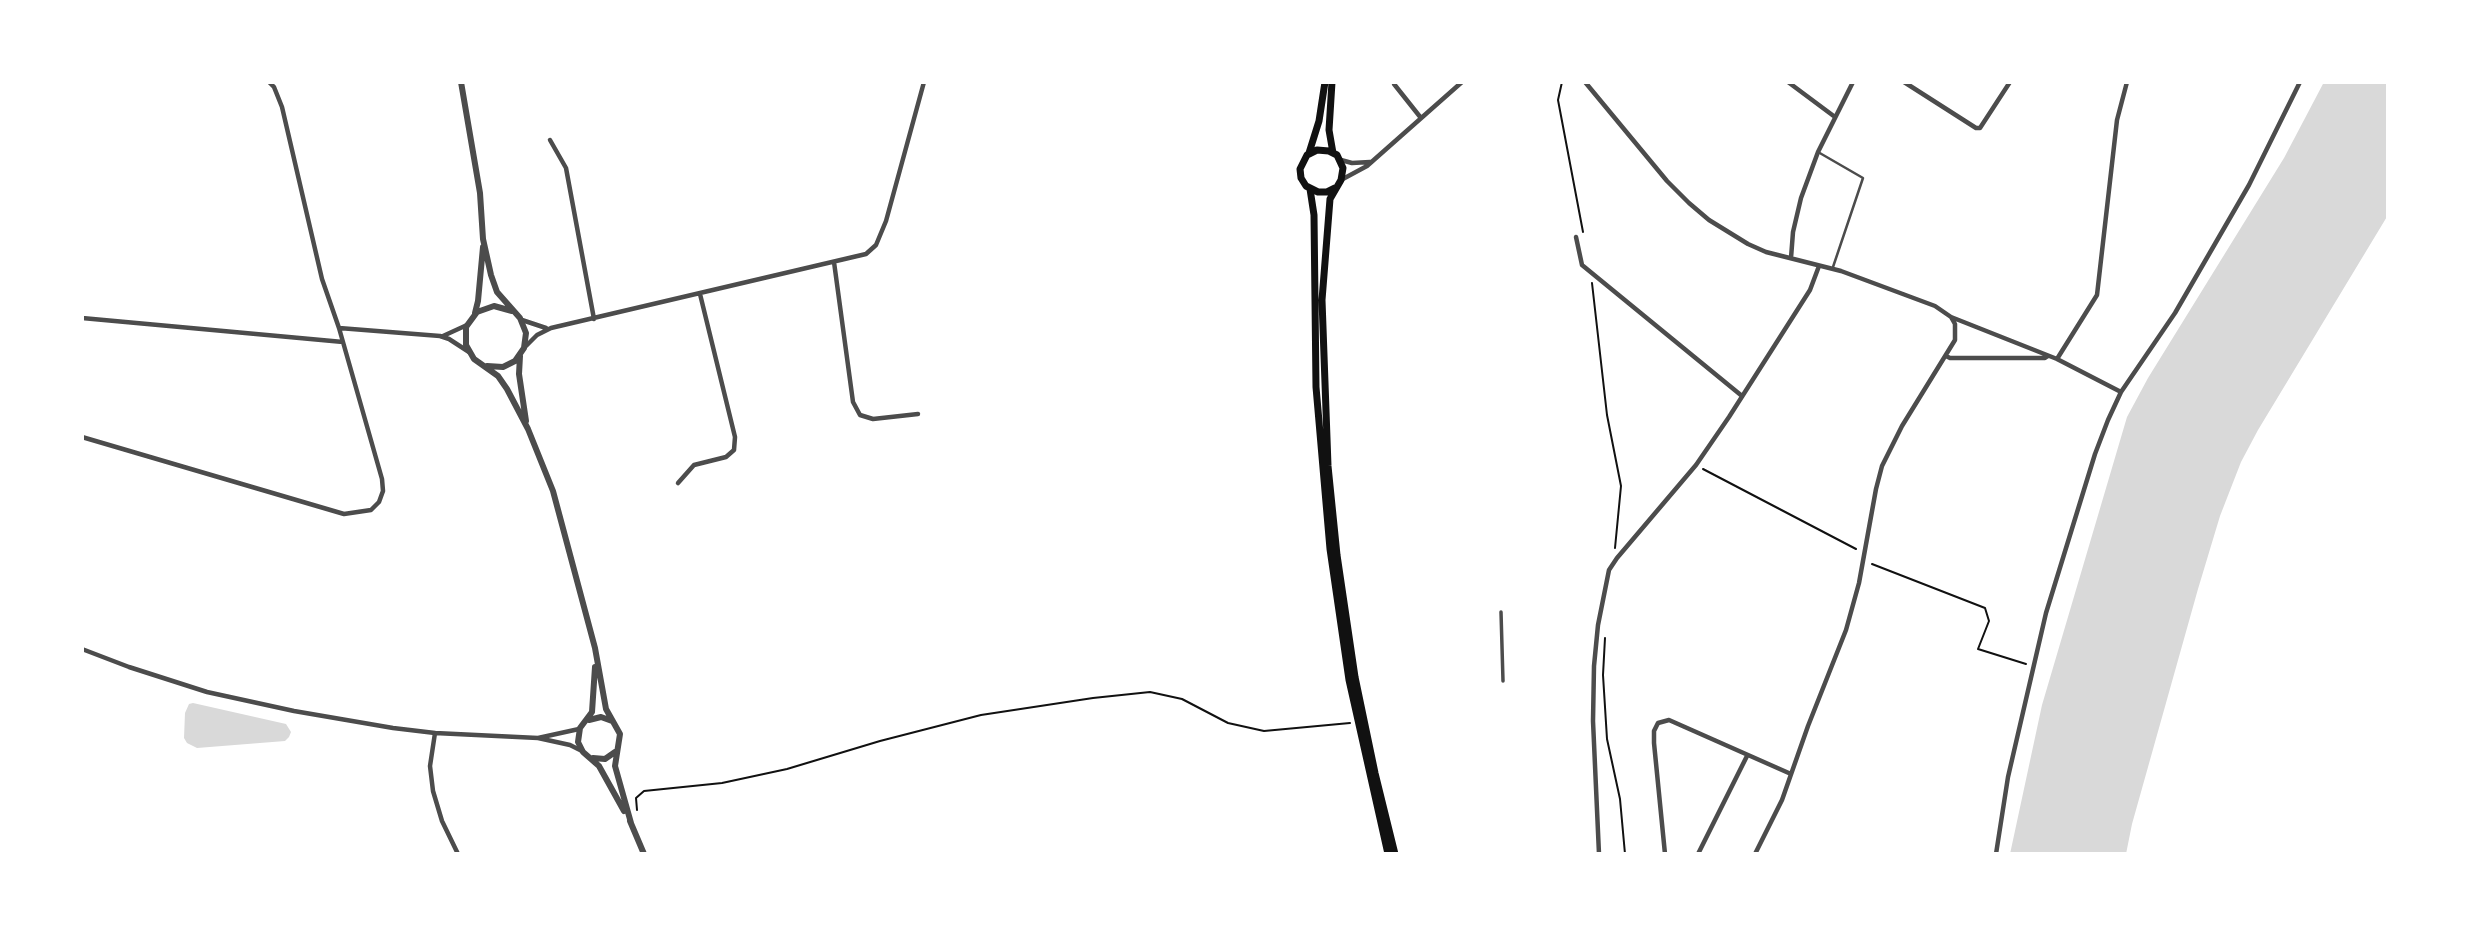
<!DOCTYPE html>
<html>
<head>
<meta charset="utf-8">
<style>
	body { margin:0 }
	#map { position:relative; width:2470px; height:936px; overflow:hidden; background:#fff; font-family:Barlow,sans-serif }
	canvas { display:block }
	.frame { position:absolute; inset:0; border:84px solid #fff; pointer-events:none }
</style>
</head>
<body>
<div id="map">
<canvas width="2470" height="936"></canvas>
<div class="frame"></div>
</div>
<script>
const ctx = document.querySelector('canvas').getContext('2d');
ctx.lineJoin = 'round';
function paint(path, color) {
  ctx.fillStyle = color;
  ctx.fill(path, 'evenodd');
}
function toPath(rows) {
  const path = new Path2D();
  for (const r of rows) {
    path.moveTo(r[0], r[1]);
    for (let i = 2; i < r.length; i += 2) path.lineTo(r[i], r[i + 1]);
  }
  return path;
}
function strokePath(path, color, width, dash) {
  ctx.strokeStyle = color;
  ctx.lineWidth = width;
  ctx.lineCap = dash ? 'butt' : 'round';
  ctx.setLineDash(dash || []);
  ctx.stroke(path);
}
paint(toPath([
	[2324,82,2388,82,2388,215,2258,430,2241,462,2220,516,2198,589,2132,824,2126,854,2010,854,2042,705,2127,417,2148,378,2284,158],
	[193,703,286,724,291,732,289,737,285,741,197,748,187,743,184,738,185,713,189,704]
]), '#d9d9d9');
strokePath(toPath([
	[1562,82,1558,100,1583,232],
	[1592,283,1607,415,1621,486,1615,548],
	[1703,469,1856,549],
	[1872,564,1985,608,1989,621,1978,649,2026,664],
	[1605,638,1603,675,1607,739,1620,799,1625,854],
	[637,810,636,798,644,791,722,783,787,769,880,741,981,715,1093,698,1150,692,1182,699,1228,723,1264,731,1350,723]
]), '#111', 2);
strokePath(toPath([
	[1818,152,1863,178,1833,267]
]), '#4c4c4c', 2.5);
strokePath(toPath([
	[1501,612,1503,681]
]), '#4c4c4c', 3.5);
strokePath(toPath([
	[1585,82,1667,181,1689,203,1709,220,1748,244,1766,252,1841,271,1935,306,1951,317,2057,359,2121,392],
	[1788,82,1835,117],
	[1904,82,1976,128,1980,128,2010,82],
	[1394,84,1421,118],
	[550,140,566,168,594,319],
	[1341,160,1352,163,1370,162],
	[1341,180,1367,166,1462,82],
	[1576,237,1582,265,1742,396],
	[1791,258,1793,232,1801,198,1818,152,1853,82],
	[834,262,853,402,860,415,873,419,918,414],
	[82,318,343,342],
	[522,320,546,328],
	[339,328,440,336,449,339,469,352],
	[443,336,467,325],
	[526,346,537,335,551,328,866,254,876,245,886,221,924,82],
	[1946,356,1950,358,2045,358,2048,356],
	[2057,359,2097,295,2117,120,2127,82],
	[82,437,344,514,371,510,379,502,383,491,382,479,339,328,322,279,282,107,274,87,269,82],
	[678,483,694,465,726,457,734,450,735,437,700,294],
	[82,649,129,667,207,692,294,711,393,728,435,733,538,738],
	[579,729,538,738,570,745,582,751],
	[435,733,430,766,433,791,442,821,458,854],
	[1599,854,1593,721,1594,666,1598,625,1609,570,1617,558,1696,465,1729,417,1810,290,1819,266],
	[1665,854,1654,743,1654,731,1658,723,1669,720,1791,774],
	[1698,854,1747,756],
	[1755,854,1782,800,1808,726,1846,630,1859,583,1876,489,1882,466,1902,426,1955,340,1955,324,1951,317],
	[1996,854,2008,777,2046,613,2095,454,2108,420,2121,392,2175,313,2249,185,2300,82]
]), '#4c4c4c', 4.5);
strokePath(toPath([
	[461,82,480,193,483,239,491,275,497,292,520,318,526,333,524,348,515,361,503,367,487,366],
	[512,311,494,306,477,312,466,327,466,345,474,359,498,376,507,389,528,429,553,491,595,648,606,709,620,734,615,766,631,823],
	[475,313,478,301,483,247],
	[520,356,519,374,526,421],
	[595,667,592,712,580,728,578,742,583,752,599,766,624,811],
	[589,720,601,717,612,721],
	[593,758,605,759,615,752],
	[630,821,644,854]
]), '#4c4c4c', 6);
strokePath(toPath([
	[1332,82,1329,130,1333,153],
	[1309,153,1319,121,1325,82],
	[1335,188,1327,192,1318,192,1306,186,1301,178,1300,169,1307,155,1317,150,1329,151,1337,155,1343,168,1341,180,1330,199,1322,300,1328,466,1337,555,1355,677,1375,773,1395,854],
	[1310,189,1314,215,1316,387,1330,549,1349,680,1388,854]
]), '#111', 7);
</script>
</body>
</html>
